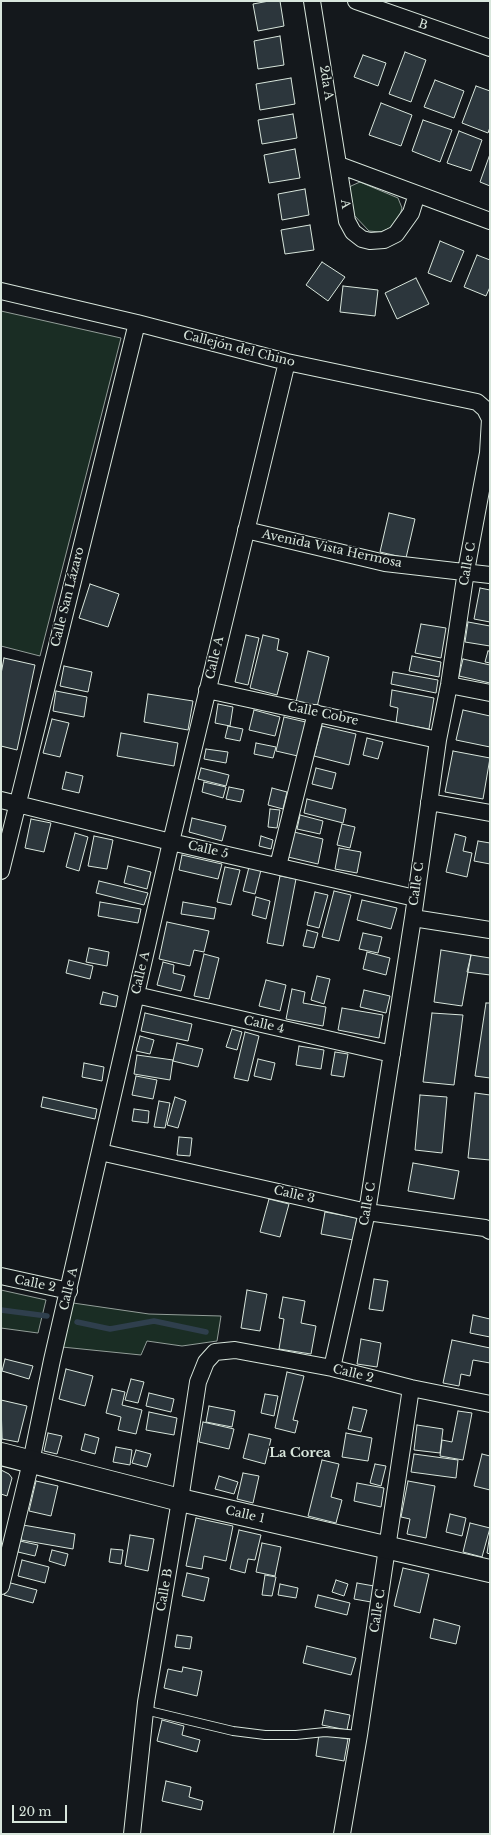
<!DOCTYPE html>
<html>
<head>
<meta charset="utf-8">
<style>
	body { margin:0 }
	#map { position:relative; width:491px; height:1835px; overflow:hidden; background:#14181c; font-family:"Libre Baskerville",serif }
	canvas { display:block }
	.frame { position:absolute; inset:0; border:2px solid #d8e6dc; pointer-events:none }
	.scale { position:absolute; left:12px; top:1805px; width:55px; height:18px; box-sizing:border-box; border:2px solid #d8e6dc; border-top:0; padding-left:5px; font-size:12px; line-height:14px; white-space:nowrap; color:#d8e6dc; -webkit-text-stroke:3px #14181c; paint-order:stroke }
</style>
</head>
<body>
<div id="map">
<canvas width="491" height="1835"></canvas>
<div class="frame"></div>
<div class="scale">20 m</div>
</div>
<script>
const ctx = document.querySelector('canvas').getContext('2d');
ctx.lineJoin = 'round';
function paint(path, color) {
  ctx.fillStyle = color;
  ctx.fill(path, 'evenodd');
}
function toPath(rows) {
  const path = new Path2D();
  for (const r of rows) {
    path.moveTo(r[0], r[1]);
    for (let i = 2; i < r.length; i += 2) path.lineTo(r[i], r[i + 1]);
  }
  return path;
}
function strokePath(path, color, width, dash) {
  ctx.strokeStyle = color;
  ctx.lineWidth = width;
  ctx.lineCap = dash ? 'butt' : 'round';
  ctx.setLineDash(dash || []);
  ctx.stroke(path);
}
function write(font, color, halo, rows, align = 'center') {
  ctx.font = font + ' "Libre Baskerville",serif';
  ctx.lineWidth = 3;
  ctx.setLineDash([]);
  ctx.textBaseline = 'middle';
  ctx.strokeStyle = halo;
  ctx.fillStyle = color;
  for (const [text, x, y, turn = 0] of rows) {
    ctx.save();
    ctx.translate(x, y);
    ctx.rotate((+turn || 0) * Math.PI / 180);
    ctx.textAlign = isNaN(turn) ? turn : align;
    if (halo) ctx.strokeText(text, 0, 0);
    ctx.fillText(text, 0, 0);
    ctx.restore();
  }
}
const green = toPath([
	[360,182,398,198,402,208,400,215,391,228,380,232,369,231,352,213,347,191,351,186,360,182],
	[1,311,121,338,40,656,1,646,1,311],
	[1,1290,46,1300,38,1333,1,1328,1,1290],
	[73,1303,149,1314,221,1316,217,1341,182,1346,147,1341,141,1355,62,1347,73,1303]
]);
paint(green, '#1a2d24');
strokePath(green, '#939e99', 1);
strokePath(toPath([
	[1,1310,47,1316],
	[77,1322,110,1329,154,1321,206,1332]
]), '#2f3f4d', 5.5);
const building = toPath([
	[269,1,280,1,284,26,258,31,253,4,269,1],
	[280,36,284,65,258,69,254,41,280,36],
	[405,52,426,60,411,102,389,94,405,52],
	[363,55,386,63,378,86,354,77,363,55],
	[291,78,295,104,260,110,256,84,291,78],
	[435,80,464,91,454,118,424,107,435,80],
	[476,86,490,91,490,127,488,133,462,123,476,86],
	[381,103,412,115,401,146,369,135,381,103],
	[293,114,297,138,262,144,258,120,293,114],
	[423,120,452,130,440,162,412,151,423,120],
	[459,131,482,140,471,171,447,163,459,131],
	[295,149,300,178,269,183,264,155,295,149],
	[490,154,490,186,480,182,490,154],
	[305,189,309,215,282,220,278,194,305,189],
	[310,225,314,250,285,254,281,230,310,225],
	[440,241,464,251,451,282,428,273,440,241],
	[477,255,490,260,490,287,486,296,464,287,477,255],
	[322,262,345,277,328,301,306,285,322,262],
	[416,278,429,304,397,319,385,293,416,278],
	[343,286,378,290,375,316,340,312,343,286],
	[389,513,415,519,406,558,380,552,389,513],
	[90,584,119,594,108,627,79,618,90,584],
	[480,588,490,590,490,622,474,619,480,588],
	[468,622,490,626,490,646,465,642,468,622],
	[421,624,446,628,441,658,415,653,421,624],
	[246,635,259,638,248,685,235,682,246,635],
	[263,635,279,639,277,650,288,653,277,695,250,688,263,635],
	[308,651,329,657,317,707,296,702,308,651],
	[488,651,490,651,490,663,485,662,488,651],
	[412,656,441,662,439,677,409,671,412,656],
	[4,658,35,665,17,750,1,746,1,674,4,658],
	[463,659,490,665,490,683,459,676,463,659],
	[64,666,92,672,88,692,60,686,64,666],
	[393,672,438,680,436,693,391,684,393,672],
	[392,690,434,698,429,729,396,723,398,708,390,706,392,690],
	[56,691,87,697,84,717,53,711,56,691],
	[148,694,193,701,188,730,144,722,148,694],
	[218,704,233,707,230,726,215,723,218,704],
	[254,710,280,717,275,736,249,730,254,710],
	[463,710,490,716,490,747,456,740,463,710],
	[284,717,310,723,302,757,276,751,284,717],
	[52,719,69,723,60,757,43,753,52,719],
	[228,726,243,729,240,741,225,738,228,726],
	[322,726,356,734,349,765,314,756,322,726],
	[121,733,178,743,174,766,117,756,121,733],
	[367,738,383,742,378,759,363,755,367,738],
	[256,743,276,747,273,758,254,754,256,743],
	[206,749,228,752,226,763,204,759,206,749],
	[453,751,490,758,483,799,445,792,453,751],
	[201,768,229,775,226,786,198,779,201,768],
	[316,768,336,773,332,789,312,784,316,768],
	[66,772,83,776,79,793,62,789,66,772],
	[204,782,226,787,223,798,202,792,204,782],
	[229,787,244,790,241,802,226,799,229,787],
	[272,788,287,792,283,809,268,805,272,788],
	[307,799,346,809,343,823,304,813,307,799],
	[270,809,280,810,277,828,268,827,270,809],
	[300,815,323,821,320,834,297,829,300,815],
	[192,818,226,826,222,841,189,832,192,818],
	[31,819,51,823,44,852,25,848,31,819],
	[342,824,355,827,350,848,337,845,342,824],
	[294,832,323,839,318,864,288,857,294,832],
	[75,833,88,837,79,871,66,867,75,833],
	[455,834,466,837,463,851,472,853,467,877,446,872,455,834],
	[94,836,113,840,107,869,88,866,94,836],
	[261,836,273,840,271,849,259,846,261,836],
	[478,841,490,843,490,864,474,861,478,841],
	[339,848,361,852,357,873,335,869,339,848],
	[182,855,222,864,218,879,179,870,182,855],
	[128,866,151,872,147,889,124,883,128,866],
	[225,867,240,870,231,905,217,902,225,867],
	[249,867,261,870,255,894,243,891,249,867],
	[280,876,296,879,283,946,267,943,280,876],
	[99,881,148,893,144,905,96,893,99,881],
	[334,891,351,895,339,941,322,937,334,891],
	[315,892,328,895,319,928,307,925,315,892],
	[256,897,270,901,266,919,252,915,256,897],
	[362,900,397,908,391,929,357,920,362,900],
	[100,902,141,909,138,923,98,916,100,902],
	[183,902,216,908,214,919,181,914,183,902],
	[167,922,209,931,204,952,194,950,190,966,159,959,167,922],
	[307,930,318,933,314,948,303,946,307,930],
	[363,933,382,937,378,953,359,949,363,933],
	[89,948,109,952,107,966,86,962,89,948],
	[441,950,471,955,462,1006,434,1002,441,950],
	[367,952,390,958,386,975,363,969,367,952],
	[204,954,219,958,209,999,194,996,204,954],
	[471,955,490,958,490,975,467,972,471,955],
	[69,960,93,966,90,979,66,973,69,960],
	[163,962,174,965,173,973,185,976,181,991,157,985,163,962],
	[317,976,330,979,324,1004,311,1000,317,976],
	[266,980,286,985,280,1011,259,1006,266,980],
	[292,989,305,992,303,1003,326,1007,323,1026,286,1019,292,989],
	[364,990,390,996,386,1013,360,1007,364,990],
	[103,992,118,996,116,1007,100,1004,103,992],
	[486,1003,490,1003,490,1078,475,1076,486,1003],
	[342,1008,383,1015,379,1038,338,1030,342,1008],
	[145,1013,192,1024,188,1041,141,1031,145,1013],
	[432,1013,463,1015,454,1085,423,1082,432,1013],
	[232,1029,242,1032,237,1050,226,1047,232,1029],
	[245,1032,259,1036,248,1081,234,1078,245,1032],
	[140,1036,154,1040,150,1054,136,1051,140,1036],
	[177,1043,203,1049,198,1067,173,1061,177,1043],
	[299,1046,324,1050,321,1069,296,1065,299,1046],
	[335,1052,348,1054,344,1077,331,1075,335,1052],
	[137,1055,173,1060,170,1080,134,1074,137,1055],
	[258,1059,275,1063,271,1080,254,1076,258,1059],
	[84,1063,104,1067,102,1081,82,1077,84,1063],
	[136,1076,157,1080,153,1099,132,1095,136,1076],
	[475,1093,490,1095,490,1160,468,1158,475,1093],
	[420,1095,447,1097,442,1153,415,1150,420,1095],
	[43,1097,97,1109,95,1119,41,1107,43,1097],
	[175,1097,186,1101,178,1128,167,1125,175,1097],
	[159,1101,170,1103,165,1128,154,1127,159,1101],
	[134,1109,149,1111,148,1123,132,1121,134,1109],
	[179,1137,192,1138,190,1156,177,1155,179,1137],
	[413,1163,459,1171,454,1199,408,1191,413,1163],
	[269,1199,289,1204,280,1237,260,1232,269,1199],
	[325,1212,357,1218,353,1240,321,1234,325,1212],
	[374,1279,388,1281,383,1311,369,1309,374,1279],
	[247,1290,267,1294,260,1331,241,1328,247,1290],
	[283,1297,305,1301,301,1323,316,1326,311,1354,279,1349,284,1319,279,1318,283,1297],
	[473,1315,490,1319,490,1337,470,1333,473,1315],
	[361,1339,381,1343,377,1367,357,1364,361,1339],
	[452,1340,490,1348,490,1363,473,1360,470,1376,461,1374,459,1386,443,1383,452,1340],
	[5,1359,33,1366,29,1379,2,1371,5,1359],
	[66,1369,93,1376,85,1406,59,1399,66,1369],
	[287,1372,304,1376,293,1420,298,1421,295,1433,275,1428,287,1372],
	[131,1379,144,1382,138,1403,125,1400,131,1379],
	[112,1389,125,1392,122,1405,142,1410,136,1434,118,1430,121,1417,106,1413,112,1389],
	[149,1393,174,1399,171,1412,146,1406,149,1393],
	[265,1394,278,1396,274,1416,261,1413,265,1394],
	[1,1400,27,1406,18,1442,2,1439,1,1400],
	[209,1406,235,1411,232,1427,206,1422,209,1406],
	[353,1407,367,1410,361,1432,348,1429,353,1407],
	[458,1411,472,1413,463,1460,440,1456,442,1440,452,1442,458,1411],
	[149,1412,177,1418,174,1435,146,1430,149,1412],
	[203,1422,234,1429,229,1449,199,1442,203,1422],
	[417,1425,443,1429,440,1453,414,1450,417,1425],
	[48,1433,62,1436,57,1454,44,1451,48,1433],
	[346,1433,372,1438,368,1461,342,1457,346,1433],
	[85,1434,99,1438,95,1454,81,1450,85,1434],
	[249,1434,271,1439,265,1464,243,1458,249,1434],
	[116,1447,132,1450,130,1465,113,1462,116,1447],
	[136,1450,151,1454,147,1467,132,1463,136,1450],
	[414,1454,458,1460,456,1478,411,1472,414,1454],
	[482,1454,490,1456,490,1490,474,1486,482,1454],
	[322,1460,339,1464,331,1497,342,1500,336,1523,308,1516,322,1460],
	[375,1464,386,1466,381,1486,370,1483,375,1464],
	[1,1470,9,1474,12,1478,7,1496,1,1494,1,1470],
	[243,1473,259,1476,253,1503,237,1499,243,1473],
	[219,1476,238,1482,234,1494,215,1489,219,1476],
	[36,1481,58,1486,51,1516,29,1511,36,1481],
	[408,1481,435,1486,426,1538,407,1534,410,1519,401,1517,408,1481],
	[357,1483,384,1488,381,1507,354,1501,357,1483],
	[450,1514,466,1518,462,1536,446,1532,450,1514],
	[196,1518,233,1526,226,1561,204,1556,202,1569,186,1566,196,1518],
	[470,1523,490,1528,482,1557,463,1552,470,1523],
	[23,1525,75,1534,73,1549,21,1540,23,1525],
	[239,1530,261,1535,255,1560,248,1559,245,1573,230,1569,239,1530],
	[490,1534,490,1554,487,1553,490,1534],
	[130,1535,154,1539,148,1571,125,1566,130,1535],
	[20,1541,38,1545,35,1556,18,1552,20,1541],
	[262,1543,281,1547,275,1576,256,1572,262,1543],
	[111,1549,123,1550,121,1564,109,1562,111,1549],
	[52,1550,68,1554,65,1566,49,1561,52,1550],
	[22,1560,49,1567,45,1583,18,1576,22,1560],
	[403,1568,429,1574,420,1613,394,1606,403,1568],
	[187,1573,209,1578,204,1601,182,1596,187,1573],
	[265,1575,276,1577,272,1596,262,1595,265,1575],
	[336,1580,348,1584,344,1596,332,1592,336,1580],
	[7,1582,37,1590,33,1603,4,1595,7,1582],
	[357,1583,374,1586,371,1602,354,1599,357,1583],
	[280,1584,298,1588,296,1598,278,1595,280,1584],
	[318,1595,350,1603,347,1615,315,1607,318,1595],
	[434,1619,460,1626,456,1644,430,1638,434,1619],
	[177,1635,192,1637,190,1649,175,1647,177,1635],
	[307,1646,356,1658,351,1675,303,1663,307,1646],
	[183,1667,202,1671,197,1696,164,1688,168,1669,182,1672,183,1667],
	[325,1710,350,1715,347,1730,322,1725,325,1710],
	[162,1720,184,1726,182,1735,200,1740,197,1752,157,1741,162,1720],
	[319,1734,348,1739,344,1761,316,1756,319,1734],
	[166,1781,191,1787,189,1797,203,1801,201,1810,162,1801,166,1781]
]);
paint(building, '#2c363c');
strokePath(building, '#d8e6dc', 1);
const lane = toPath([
	[145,1710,233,1731,265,1735,296,1735,325,1732,359,1735]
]);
const street = toPath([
	[312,1,347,221,353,232,362,239,370,241,384,240,396,234,411,213,417,194],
	[356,1,490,48],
	[339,165,490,221],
	[1,291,137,323,287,362,477,402,485,409,490,419,488,453,466,571,449,685,438,740,413,918,367,1212,332,1368],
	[246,530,385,563,490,575],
	[449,685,490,693],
	[207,690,438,740],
	[1,800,171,842,415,898],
	[429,802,490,813],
	[278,866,316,713],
	[1,871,137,323],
	[413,918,490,930],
	[136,995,392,1054],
	[100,1152,367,1212,485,1228,490,1231],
	[1,1276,69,1291],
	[1,1586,31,1462,52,1360,171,842,287,362],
	[132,1834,146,1702,180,1500,198,1382,206,1362,215,1352,235,1350,332,1368,411,1388,490,1404],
	[342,1834,359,1735,411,1388]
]);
const secondary = toPath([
	[1,1454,180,1500,490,1571]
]);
strokePath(lane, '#d8e6dc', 10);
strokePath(street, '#d8e6dc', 18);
strokePath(secondary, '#d8e6dc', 24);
strokePath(lane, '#14181c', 8);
strokePath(street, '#14181c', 16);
strokePath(secondary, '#14181c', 22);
write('12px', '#d8e6dc', '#14181c', [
	["B",423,25,19],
	["2da A",326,83,81],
	["A",345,204,82],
	["Callejón del Chino",239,349,14],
	["Avenida Vista Hermosa",332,549,12],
	["Calle C",468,564,-80],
	["Calle San Lázaro",68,597,-76],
	["Calle A",215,658,-77],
	["Calle Cobre",323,714,12],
	["Calle 5",208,850,13],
	["Calle C",417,884,-82],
	["Calle A",141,973,-77],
	["Calle 4",264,1025,13],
	["Calle 3",294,1195,13],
	["Calle C",368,1204,-80],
	["Calle 2",35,1284,12],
	["Calle A",69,1289,-77],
	["Calle 2",353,1374,14],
	["Calle 1",245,1515,13],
	["Calle B",165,1590,-80],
	["Calle C",378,1611,-81]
]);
write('bold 13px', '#d8e6dc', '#14181c', [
	["La Corea",300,1453]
]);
</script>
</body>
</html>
